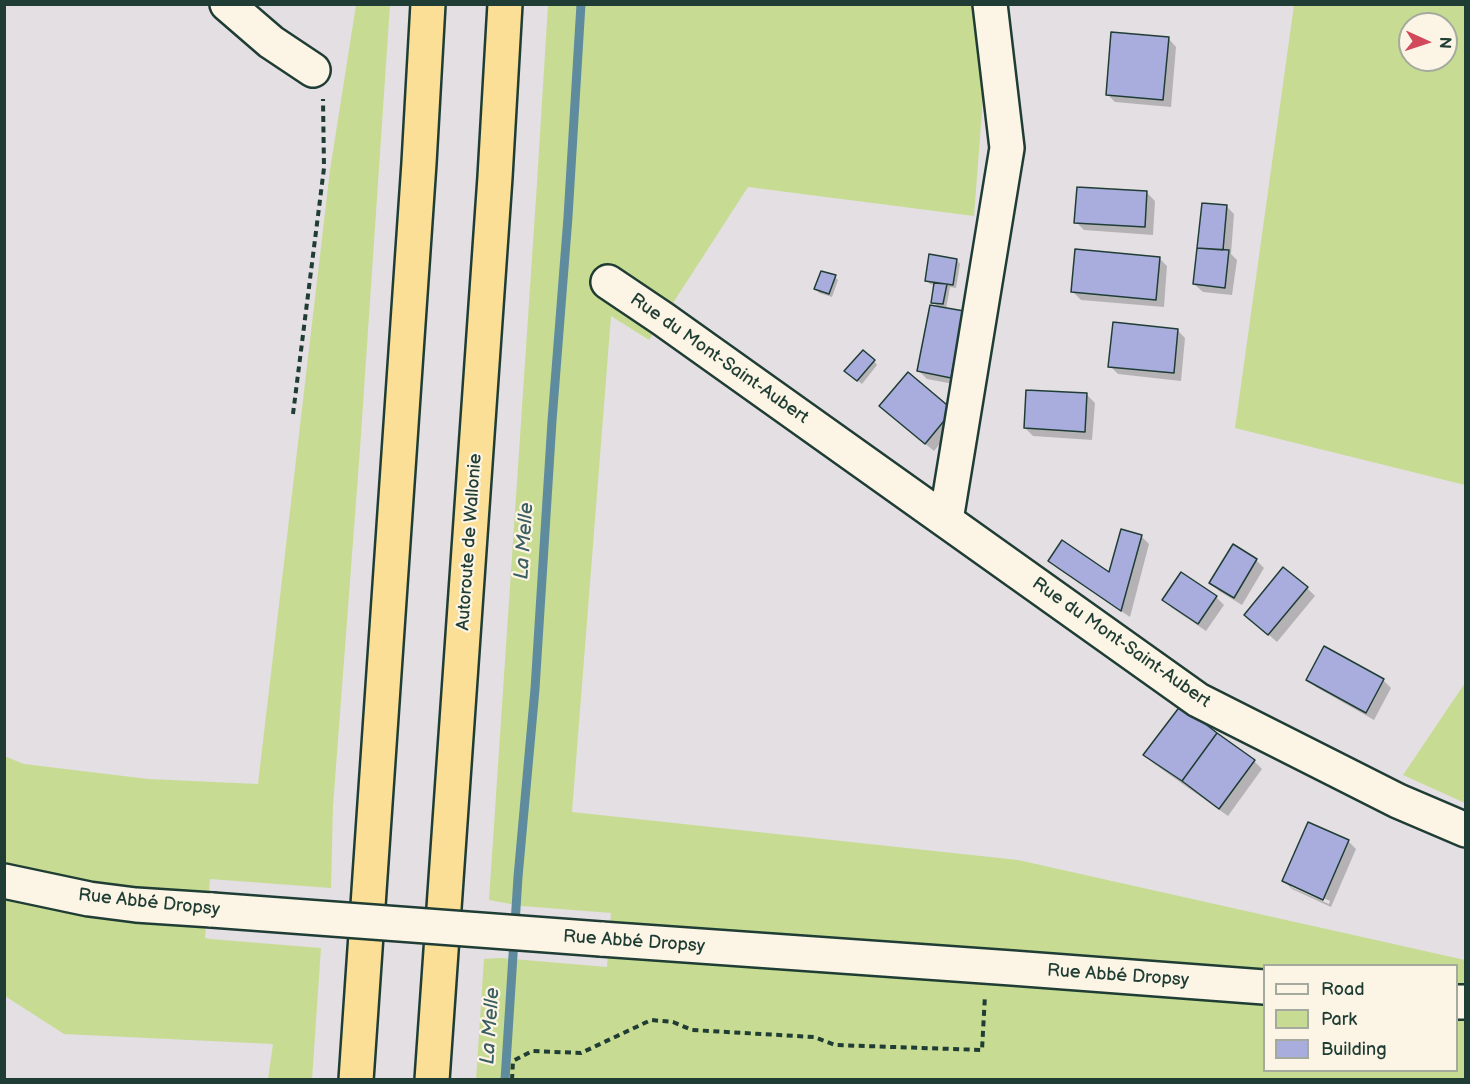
<!DOCTYPE html>
<html>
<head>
<meta charset="utf-8">
<style>
	body { margin:0 }
	#map { position:relative; width:1470px; height:1084px; overflow:hidden; background:#e3dfe3; font-family:"Balsamiq Sans",sans-serif }
	canvas { display:block }
	.frame { position:absolute; inset:0; border:6px solid #1f3d34; pointer-events:none }
	.legend { position:absolute; left:1263px; top:964px; width:195px; height:108px; box-sizing:border-box; background:#fcf5e5; border:2px solid #a4ab9e; margin:0; padding:8px 10px; list-style:none; font-size:18px; color:#1f3d34 }
	.legend li { display:flex; align-items:center; gap:12px; height:30px }
	.legend b { width:30px; border:2px solid #a4ab9e }
	.north { position:absolute; left:1398px; top:12px; width:60px; height:60px; box-sizing:border-box; background:#fcf5e5; border:2px solid #a4ab9e; border-radius:50%; rotate:93deg; font-size:16px; font-weight:700; line-height:24px; text-align:center; color:#1f3d34 }
	.north::after { content:''; display:block; margin:auto; width:21px; height:27px; background:#d1495b; clip-path:polygon(50% 0,100% 100%,50% 72%,0 100%) }
</style>
</head>
<body>
<div id="map">
<canvas width="1470" height="1084"></canvas>
<div class="frame"></div>
<ul class="legend">
<li><b style="height:8px;background:#fcf5e5"></b>Road</li>
<li><b style="height:16px;background:#c7dc92"></b>Park</li>
<li><b style="height:16px;background:#a9adde"></b>Building</li>
</ul>
<div class="north">N</div>
</div>
<script>
const ctx = document.querySelector('canvas').getContext('2d');
ctx.lineJoin = 'round';
function paint(path, color) {
  ctx.fillStyle = color;
  ctx.fill(path, 'evenodd');
}
function toPath(rows) {
  const path = new Path2D();
  for (const r of rows) {
    path.moveTo(r[0], r[1]);
    for (let i = 2; i < r.length; i += 2) path.lineTo(r[i], r[i + 1]);
  }
  return path;
}
function strokePath(path, color, width, dash) {
  ctx.strokeStyle = color;
  ctx.lineWidth = width;
  ctx.lineCap = dash ? 'butt' : 'round';
  ctx.setLineDash(dash || []);
  ctx.stroke(path);
}
function write(font, color, halo, rows, align = 'center') {
  ctx.font = font + ' "Balsamiq Sans",sans-serif';
  ctx.lineWidth = 4.5;
  ctx.setLineDash([]);
  ctx.textBaseline = 'middle';
  ctx.strokeStyle = halo;
  ctx.fillStyle = color;
  for (const [text, x, y, turn = 0] of rows) {
    ctx.save();
    ctx.translate(x, y);
    ctx.rotate((+turn || 0) * Math.PI / 180);
    ctx.textAlign = isNaN(turn) ? turn : align;
    if (halo) ctx.strokeText(text, 0, 0);
    ctx.fillText(text, 0, 0);
    ctx.restore();
  }
}
paint(toPath([
	[356,5,390,5,360,449,333,806,331,888,210,879,205,938,210,939,321,948,312,1079,268,1079,273,1044,64,1034,5,996,4,756,24,764,148,779,258,784,330,170],
	[548,5,974,5,983,98,974,216,748,187,649,340,611,316,572,812,1018,860,1465,960,1465,1079,476,1080,484,959,501,958,607,967,611,913,522,906,489,900,537,183],
	[1264,966,1456,966,1456,1070,1264,1070],
	[1294,5,1465,5,1465,485,1235,428],
	[1410,24,1446,24,1446,60,1410,60],
	[1465,683,1465,803,1403,775]
]), '#c7dc92');
paint(toPath([
	[1168,38,1176,47,1171,107,1115,102,1107,94],
	[1147,193,1155,201,1153,235,1084,230,1076,222],
	[1226,206,1234,214,1231,254,1237,260,1232,295,1203,292,1194,284],
	[1159,258,1167,266,1164,307,1081,300,1073,292],
	[957,260,960,264,956,288,950,287,946,309,963,313,959,385,927,379,919,371,939,308,933,302,935,285,930,284,927,281],
	[835,277,838,280,832,297,819,293,816,289],
	[1177,330,1185,338,1181,381,1118,374,1110,366],
	[874,361,877,365,862,384,849,374],
	[1087,395,1095,403,1092,440,1033,436,1025,428],
	[889,414,960,419,934,451],
	[1141,536,1149,544,1130,617,1058,569,1050,561,1110,574],
	[1256,560,1264,568,1242,605,1219,591,1211,583],
	[1307,588,1315,596,1277,642,1246,615],
	[1216,597,1224,605,1206,631,1172,608,1164,600],
	[1325,648,1383,680,1391,688,1374,720,1316,687,1308,679],
	[1145,755,1254,761,1262,769,1228,816,1153,763],
	[1348,841,1356,849,1331,907,1292,889,1284,881],
	[1291,884,1330,901,1329,904,1291,887]
]), '#0003');
strokePath(toPath([
	[505,1080,518,877,535,689,552,421,568,217,581,4]
]), '#5f8b9f', 9);
const building = toPath([
	[1111,32,1169,37,1163,100,1106,95,1111,32],
	[1077,187,1147,191,1145,227,1074,223,1077,187],
	[1202,203,1227,205,1223,250,1197,248,1202,203],
	[1197,248,1229,250,1225,288,1193,284,1197,248],
	[1075,249,1160,257,1156,300,1071,292,1075,249],
	[929,254,957,259,953,285,925,281,929,254],
	[821,271,836,275,829,294,814,289,821,271],
	[934,283,947,284,943,304,931,303,934,283],
	[930,305,964,311,951,378,917,371,930,305],
	[1113,322,1178,329,1174,373,1108,367,1113,322],
	[863,350,875,360,857,381,844,371,863,350],
	[908,372,953,410,925,444,879,406,908,372],
	[1026,390,1087,393,1085,432,1024,428,1026,390],
	[1121,529,1142,535,1121,611,1048,561,1062,540,1109,572,1121,529],
	[1233,544,1257,559,1234,598,1209,583,1233,544],
	[1283,567,1308,587,1268,635,1244,615,1283,567],
	[1181,572,1217,596,1198,624,1162,600,1181,572],
	[1324,646,1384,679,1366,713,1306,680,1324,646],
	[1181,705,1217,733,1182,781,1143,755,1181,705],
	[1217,733,1255,760,1219,809,1182,781,1217,733],
	[1308,822,1349,840,1323,900,1282,881,1308,822]
]);
paint(building, '#a9adde');
strokePath(building, '#1f3d34', 1.5);
const minor = toPath([
	[227,4,271,42,313,70],
	[608,282,663,319,1198,700,1398,801,1466,830],
	[946,520,1007,148,990,4]
]);
const tertiary = toPath([
	[4,881,89,899,136,905,212,910],
	[601,939,1012,968,1264,987],
	[1456,1002,1466,1002]
]);
const motorway = toPath([
	[356,1080,419,163,428,4],
	[432,1080,495,177,505,4]
]);
strokePath(minor, '#1f3d34', 38);
strokePath(tertiary, '#1f3d34', 38);
strokePath(motorway, '#1f3d34', 38);
strokePath(toPath([
	[293,414,324,168,323,99],
	[512,1080,513,1061,532,1051,581,1053,651,1020,673,1022,692,1030,814,1037,835,1045,982,1050,985,995]
]), '#1f3d34', 4, [6, 4.5]);
strokePath(minor, '#fcf5e5', 33);
strokePath(tertiary, '#fcf5e5', 33);
strokePath(motorway, '#fbdf96', 33);
const tertiaryBridge = toPath([
	[212,910,601,939]
]);
strokePath(tertiaryBridge, '#1f3d34', 38, []);
strokePath(tertiaryBridge, '#fcf5e5', 33);
write('18px', '#1f3d34', '#fcf5e5', [
	["Rue du Mont-Saint-Aubert",719,359,35],
	["Autoroute de Wallonie",470,542,-86],
	["Rue du Mont-Saint-Aubert",1121,643,35],
	["Rue Abbé Dropsy",149,903,6],
	["Rue Abbé Dropsy",634,942,4],
	["Rue Abbé Dropsy",1118,976,4]
]);
write('italic 20px', '#3a5e61', '#fcf5e5', [
	["La Melle",525,541,-86],
	["La Melle",491,1026,-86]
]);
</script>
</body>
</html>
